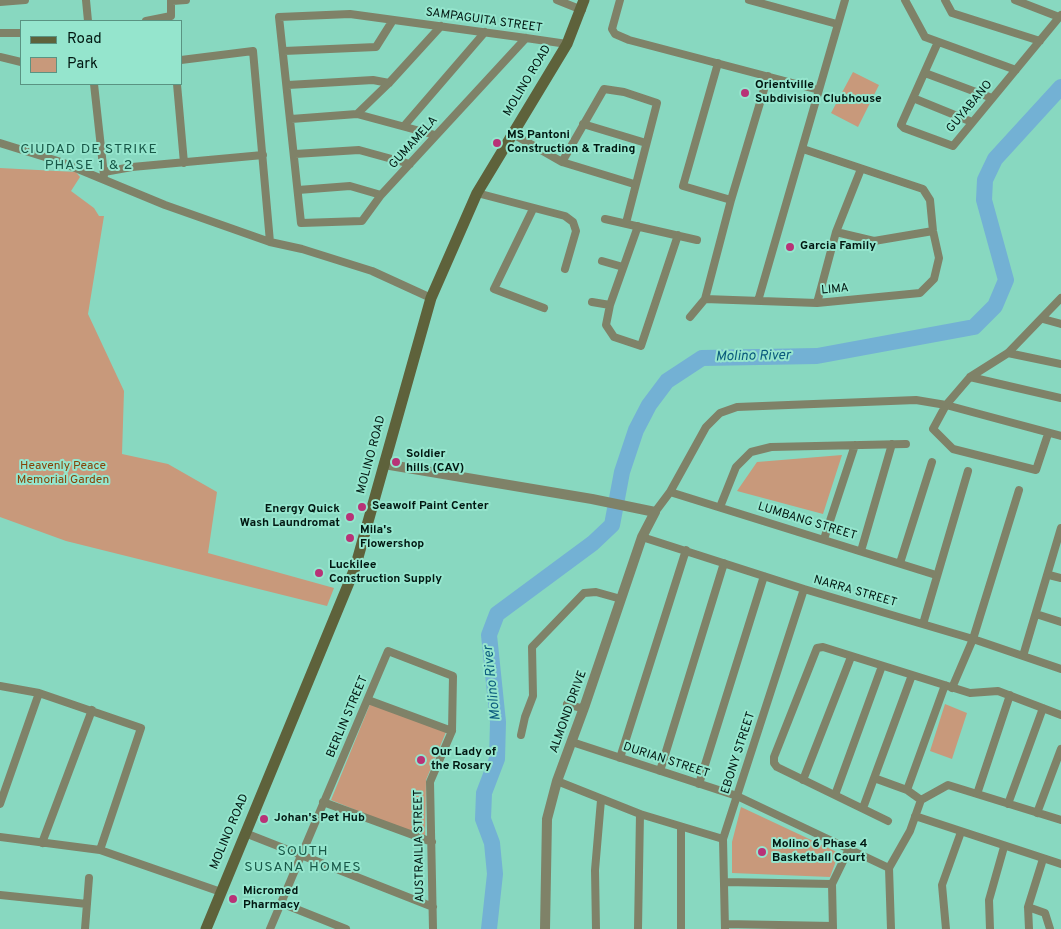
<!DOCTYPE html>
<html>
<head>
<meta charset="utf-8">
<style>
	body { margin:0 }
	#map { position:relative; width:1061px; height:929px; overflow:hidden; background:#88d8c0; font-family:Overpass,sans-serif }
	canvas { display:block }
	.legend { position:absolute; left:20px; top:20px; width:162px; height:65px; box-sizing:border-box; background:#95e5cd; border:1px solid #5a9382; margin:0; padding:6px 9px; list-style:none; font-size:15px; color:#011711 }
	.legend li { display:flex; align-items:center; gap:10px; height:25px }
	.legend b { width:25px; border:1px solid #5a9382 }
</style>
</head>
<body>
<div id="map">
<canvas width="1061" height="929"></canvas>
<ul class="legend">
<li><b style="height:6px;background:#5e623b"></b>Road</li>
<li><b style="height:14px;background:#c8997b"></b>Park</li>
</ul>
</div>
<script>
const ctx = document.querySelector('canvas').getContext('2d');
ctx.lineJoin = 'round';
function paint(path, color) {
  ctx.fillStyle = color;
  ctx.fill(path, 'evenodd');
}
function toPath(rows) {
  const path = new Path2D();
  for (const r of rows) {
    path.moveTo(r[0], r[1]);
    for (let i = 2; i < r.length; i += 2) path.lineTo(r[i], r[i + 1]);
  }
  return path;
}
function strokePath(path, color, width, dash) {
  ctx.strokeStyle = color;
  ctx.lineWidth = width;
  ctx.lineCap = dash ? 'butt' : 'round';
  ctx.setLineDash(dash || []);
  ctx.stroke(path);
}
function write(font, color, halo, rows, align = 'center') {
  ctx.font = font + ' Overpass,sans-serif';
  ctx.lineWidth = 4;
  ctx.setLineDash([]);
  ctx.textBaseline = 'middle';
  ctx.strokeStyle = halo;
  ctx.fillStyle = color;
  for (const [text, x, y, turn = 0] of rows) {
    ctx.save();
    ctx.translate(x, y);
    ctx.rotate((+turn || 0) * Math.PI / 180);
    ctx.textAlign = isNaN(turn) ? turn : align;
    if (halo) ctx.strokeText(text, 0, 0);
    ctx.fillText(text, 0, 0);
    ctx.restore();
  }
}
paint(toPath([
	[853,72,879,85,858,127,831,113],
	[0,168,76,172,80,177,71,191,94,208,99,216,104,216,88,314,124,391,122,454,168,464,217,492,208,553,334,588,327,606,66,541,0,517],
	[842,455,823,514,737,491,757,462],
	[370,704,446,732,426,780,425,838,331,800],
	[945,704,967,713,952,759,930,751],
	[741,807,839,853,830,877,732,873,732,842]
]), '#c8997b');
strokePath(toPath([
	[489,929,495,874,492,843,483,819,484,793,497,759,498,722,489,635,497,614,593,543,612,525,622,472,636,430,649,405,667,381,702,358,817,356,974,327,995,306,1006,280,984,200,985,180,995,159,1061,87]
]), '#73b1d4', 16);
strokePath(toPath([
	[86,0,88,21],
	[557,0,582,10],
	[620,0,612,29,615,34,629,40,819,90],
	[749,0,837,24],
	[905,0,925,37,1016,70],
	[945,0,952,13,1040,41],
	[1015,0,1059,17],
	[172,1,186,0],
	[0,2,25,0],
	[146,21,171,16,171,0],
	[0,33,21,33],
	[526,38,381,195,362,221,301,223,279,17,350,14,526,38,567,44],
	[938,42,901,125,904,128,953,146,1061,15],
	[284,51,376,47,393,20],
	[0,57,21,62],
	[181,60,253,51,270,242],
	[718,63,683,186,731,200],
	[925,73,992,98],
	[94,84,104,175],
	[177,84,184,163],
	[288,85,373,80,389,83],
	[913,98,972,122],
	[357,114,389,83,441,26],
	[291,119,357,114,435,135],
	[583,124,646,143],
	[404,126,485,32],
	[513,134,562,162,634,184],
	[0,143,61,162,165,205,270,242,302,249,372,271,431,298],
	[295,154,359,150,410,164],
	[562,162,604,89,624,92,657,103,626,223],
	[104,172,132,167,263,155],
	[298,190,350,186,381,195],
	[477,193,565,216,573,222,576,231,565,269],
	[533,209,494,289,544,308],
	[605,219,697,240],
	[638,226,610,305,606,325,614,337,641,346,678,235],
	[836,232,874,241,933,231],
	[602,261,623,267],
	[705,299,731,200,768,76],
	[758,301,845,0],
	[592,302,610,305],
	[817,303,836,232,861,169],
	[690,317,705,299,817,303,920,293,934,279,939,258,933,231,930,200,923,189,803,149],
	[1043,319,1061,324],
	[1008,353,1061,364],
	[970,377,1061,398],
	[1048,434,1036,470,953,449,933,429,946,405,970,377,1008,353,1061,298],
	[670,492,936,575],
	[720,507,736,467,751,452,771,447,906,444],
	[655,512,670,492,706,427,720,413,737,407,916,400,946,405,1061,436],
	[642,537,804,589,973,639,1061,669],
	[824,539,855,445],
	[861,551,892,444],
	[900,563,932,462],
	[1049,575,1061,578],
	[1036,614,1061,622],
	[923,624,968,471],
	[1023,656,1061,528],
	[0,686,39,693,141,728,100,850],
	[952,688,973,639,1019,490],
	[368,700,452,731],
	[567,704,584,709],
	[521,735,525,717,533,696,532,647,584,593,596,592,621,599],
	[572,742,737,796,889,868],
	[620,758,686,550],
	[660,771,724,563],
	[874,778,907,790,921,800],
	[803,780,851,657],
	[557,781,640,814,723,839],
	[699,784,764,576],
	[907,790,945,685],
	[977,794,1010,695],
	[835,795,882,666],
	[323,802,432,842],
	[0,804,39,693],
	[1008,804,1043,708],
	[863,808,912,675],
	[1037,813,1061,749],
	[915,816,1061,864],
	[888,821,777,767,774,763,774,757,817,648,823,647,970,693,998,691,1061,715],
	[681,828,681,929],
	[245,833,433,907],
	[0,837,100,850,221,892],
	[42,843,92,710],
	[725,882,832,884],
	[0,895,87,904],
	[281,903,346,929],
	[1028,907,1045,913,1050,929],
	[725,924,833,926],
	[85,929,89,878],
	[270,929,388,651,453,676,452,731,430,782,433,929],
	[596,929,595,870,601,800],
	[638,929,640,814],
	[725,929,723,839,804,589],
	[833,929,832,884,849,849],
	[891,929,889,868,910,831,921,800,948,785,1061,820],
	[946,929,942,885,961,832],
	[990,929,989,900,1004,847],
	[1029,929,1028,907,1043,859]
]), '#7f8268', 8);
strokePath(toPath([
	[384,464,592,499,655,512,642,537,585,705,557,781,547,819,545,929]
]), '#7f8268', 10);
strokePath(toPath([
	[206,929,355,568,431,298,477,193,567,44,584,0]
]), '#5e623b', 11);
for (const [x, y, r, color] of [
	[745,93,5,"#b83277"],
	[497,143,5,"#b83277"],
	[790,247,5,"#b83277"],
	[396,462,5,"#b83277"],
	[362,507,5,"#b83277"],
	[350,517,5,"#b83277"],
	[350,538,5,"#b83277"],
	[319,573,5,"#b83277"],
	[421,760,5,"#b83277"],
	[264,819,5,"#b83277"],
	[762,852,5,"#b83277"],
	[233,899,5,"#b83277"]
]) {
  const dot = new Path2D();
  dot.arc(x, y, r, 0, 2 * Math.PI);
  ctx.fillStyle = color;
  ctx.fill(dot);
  strokePath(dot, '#95e5cd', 2);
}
write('12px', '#011711', '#95e5cd', [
	["SAMPAGUITA STREET",484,21,8],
	["MOLINO ROAD",528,81,-59],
	["GUYABANO",970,107,-50],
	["GUMAMELA",414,143,-48],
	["LIMA",835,290,-5],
	["MOLINO ROAD",372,455,-75],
	["LUMBANG STREET",807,522,17],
	["NARRA STREET",855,592,16],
	["ALMOND DRIVE",569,712,-70],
	["BERLIN STREET",348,717,-67],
	["EBONY STREET",739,753,-72],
	["DURIAN STREET",666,761,18],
	["MOLINO ROAD",230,832,-67],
	["AUSTRAILIA STREET",420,846,-91]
]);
write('bold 12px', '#011711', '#95e5cd', [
	["Orientville",755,86],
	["Subdivision Clubhouse",755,100],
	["MS Pantoni",507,136],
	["Construction & Trading",507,150],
	["Garcia Family",800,247],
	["Soldier",406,455],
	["hills (CAV)",406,469],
	["Seawolf Paint Center",372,507],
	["Energy Quick",340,510,"right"],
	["Wash Laundromat",340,524,"right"],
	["Mila's",360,531],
	["Flowershop",360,545],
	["Luckilee",329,566],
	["Construction Supply",329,580],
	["Our Lady of",431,753],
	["the Rosary",431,767],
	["Johan's Pet Hub",274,819],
	["Molino 6 Phase 4",772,845],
	["Basketball Court",772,859],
	["Micromed",243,892],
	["Pharmacy",243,906]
], 'left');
write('12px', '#864308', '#95e5cd', [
	["Heavenly Peace",63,467],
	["Memorial Garden",63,481]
]);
ctx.letterSpacing = '1px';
write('14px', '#185848', '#95e5cd', [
	["CIUDAD DE STRIKE",89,150],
	["PHASE 1 & 2",89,166],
	["SOUTH",303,852],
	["SUSANA HOMES",303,868]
]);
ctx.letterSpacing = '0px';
write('italic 14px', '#0a5b7d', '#95e5cd', [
	["Molino River",753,357,-1],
	["Molino River",493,683,-96]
]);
</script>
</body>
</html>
